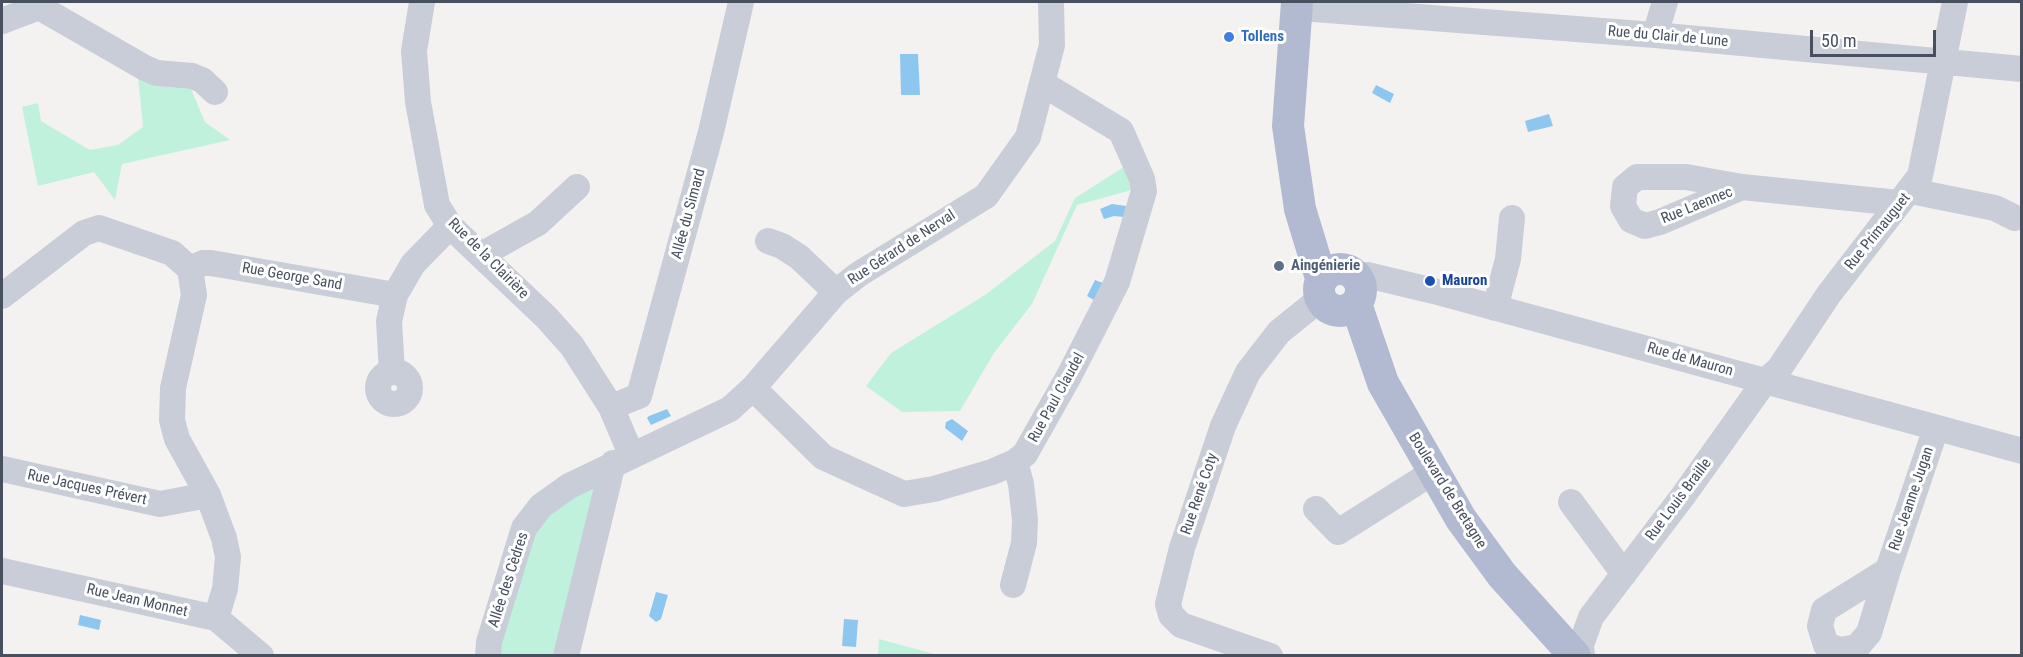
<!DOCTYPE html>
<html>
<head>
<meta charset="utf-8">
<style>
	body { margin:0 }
	#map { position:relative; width:2023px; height:657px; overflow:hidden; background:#f4f2f1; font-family:"Roboto Condensed",sans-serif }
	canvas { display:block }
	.frame { position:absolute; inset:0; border:3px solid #48505f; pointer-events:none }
	.scale { position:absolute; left:1810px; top:30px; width:126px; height:27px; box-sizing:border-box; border:3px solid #48505f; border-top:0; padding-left:8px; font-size:18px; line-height:21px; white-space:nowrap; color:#48505f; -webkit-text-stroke:4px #fff; paint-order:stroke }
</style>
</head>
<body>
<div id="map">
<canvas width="2023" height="657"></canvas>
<div class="frame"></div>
<div class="scale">50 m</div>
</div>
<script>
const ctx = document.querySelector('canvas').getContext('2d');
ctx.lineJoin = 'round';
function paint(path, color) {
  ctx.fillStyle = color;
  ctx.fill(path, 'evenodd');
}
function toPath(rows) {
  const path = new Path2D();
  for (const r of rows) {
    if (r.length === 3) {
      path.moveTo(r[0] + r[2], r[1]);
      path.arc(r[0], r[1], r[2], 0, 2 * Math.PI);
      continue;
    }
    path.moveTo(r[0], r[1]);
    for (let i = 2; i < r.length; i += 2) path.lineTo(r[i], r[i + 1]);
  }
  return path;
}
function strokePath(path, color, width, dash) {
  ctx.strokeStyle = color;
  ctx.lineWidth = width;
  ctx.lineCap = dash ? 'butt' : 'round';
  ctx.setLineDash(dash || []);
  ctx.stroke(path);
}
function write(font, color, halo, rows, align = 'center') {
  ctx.font = font + ' "Roboto Condensed",sans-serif';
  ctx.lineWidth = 6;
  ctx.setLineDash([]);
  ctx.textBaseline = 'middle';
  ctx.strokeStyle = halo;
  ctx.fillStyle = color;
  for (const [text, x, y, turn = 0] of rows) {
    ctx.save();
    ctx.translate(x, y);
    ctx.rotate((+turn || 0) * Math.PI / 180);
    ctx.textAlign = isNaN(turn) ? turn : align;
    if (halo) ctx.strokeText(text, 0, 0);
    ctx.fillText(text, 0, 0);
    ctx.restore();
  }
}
paint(toPath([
	[138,76,156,86,191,89,205,122,230,140,122,164,115,200,94,172,38,186,22,107,38,103,41,121,90,150,118,145,143,127],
	[1124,167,1132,190,1077,205,1032,304,994,353,960,411,902,412,866,386,891,353,985,295,1055,241,1075,198],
	[605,479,560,655,497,656,535,528,552,507],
	[879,639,938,655,878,655]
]), '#c0f1dd');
paint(toPath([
	[900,54,918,54,920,95,901,95],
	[1376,85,1394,94,1390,103,1372,93],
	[1549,114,1553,126,1528,132,1525,121],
	[1112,204,1126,206,1124,217,1114,216,1104,219,1100,209],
	[1095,280,1103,283,1094,300,1087,296],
	[667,409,671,416,651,425,647,418,649,416],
	[952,419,968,431,962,441,945,428,946,422],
	[656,592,668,595,661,619,656,622,649,616],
	[80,615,101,620,99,630,78,625],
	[844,619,858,620,856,647,842,646]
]), '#8dc6ee');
strokePath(toPath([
	[422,2,414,51,418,102,437,205,450,226,546,317,572,346,611,407,631,454],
	[39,7,145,68,157,73,192,76,202,80,215,92],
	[1314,9,1655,35,2022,69],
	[2,21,39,7,41,2],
	[1655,35,1665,2],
	[1742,187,1660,222,1645,226,1631,220,1623,206,1625,187,1637,177,1686,177,1742,187,1899,203],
	[1911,191,1995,208,2015,218],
	[768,241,782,246,799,257,836,292],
	[481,255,538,223,577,187],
	[190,269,203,263,211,263,395,295],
	[1359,281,1367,275,1434,291,2022,451],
	[2,296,84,233,99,228,172,253,190,269,194,295,173,388,172,420,177,439,208,495,224,538,228,557,225,589,216,618],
	[1495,308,1508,259,1512,218],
	[392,372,389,321,395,295,413,264,450,226],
	[394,388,16],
	[753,388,823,457,904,494,934,489,992,472,1015,462,1025,454,1069,376,1117,282,1144,191,1142,179,1121,131,1043,84],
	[611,407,639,396,711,132,741,2],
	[2,469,160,504,208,495],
	[1571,502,1624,574],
	[1316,509,1338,532,1422,479],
	[1888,570,1869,633,1857,647,1840,650,1826,645,1820,626,1824,610,1888,570,1936,428],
	[2,571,216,618,261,656],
	[1013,585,1024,543,1025,520,1021,484,1015,462],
	[488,656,489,642,524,528,541,506,569,486,730,409,753,388,836,292,859,274,986,196,1028,137,1052,45,1051,2],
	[566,656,613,463],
	[1270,656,1181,625,1171,615,1168,604,1182,548,1223,426,1248,372,1279,332,1320,299],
	[1582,656,1581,645,1591,617,1683,496,1765,381,1779,369,1829,294,1920,176,1955,2]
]), '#c8cdd8', 26);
strokePath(toPath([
	[1297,2,1288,126,1300,209,1321,278],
	[1340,290,21],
	[1356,304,1383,383,1461,519,1502,575,1575,656]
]), '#b1bad0', 32);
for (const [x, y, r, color] of [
	[1229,37,6,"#3f7fe0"],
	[1279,266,6,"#5c6f8a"],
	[1430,281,6,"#1a4fb4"]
]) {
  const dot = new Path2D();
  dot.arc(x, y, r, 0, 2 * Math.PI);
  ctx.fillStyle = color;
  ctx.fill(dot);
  strokePath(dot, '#fff', 2);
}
write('bold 15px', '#366cbe', '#fff', [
	["Tollens",1241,37]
], 'left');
write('15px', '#48505f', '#fff', [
	["Rue du Clair de Lune",1668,37,5],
	["Rue Laennec",1697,206,-22],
	["Allée du Simard",689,214,-75],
	["Rue Primauguet",1878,232,-51],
	["Rue Gérard de Nerval",902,248,-33],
	["Rue de la Clairière",488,259,45],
	["Rue George Sand",292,277,10],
	["Rue de Mauron",1690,360,16],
	["Rue Paul Claudel",1057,398,-61],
	["Rue Jacques Prévert",87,488,12],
	["Boulevard de Bretagne",1447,491,58],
	["Rue René Coty",1200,494,-71],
	["Rue Jeanne Jugan",1912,499,-71],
	["Rue Louis Braille",1679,500,-53],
	["Allée des Cèdres",509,580,-72],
	["Rue Jean Monnet",137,601,13]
]);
write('bold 15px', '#4e5e75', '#fff', [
	["Aingénierie",1291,266]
], 'left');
write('bold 15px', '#164399', '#fff', [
	["Mauron",1442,281]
], 'left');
</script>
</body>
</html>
